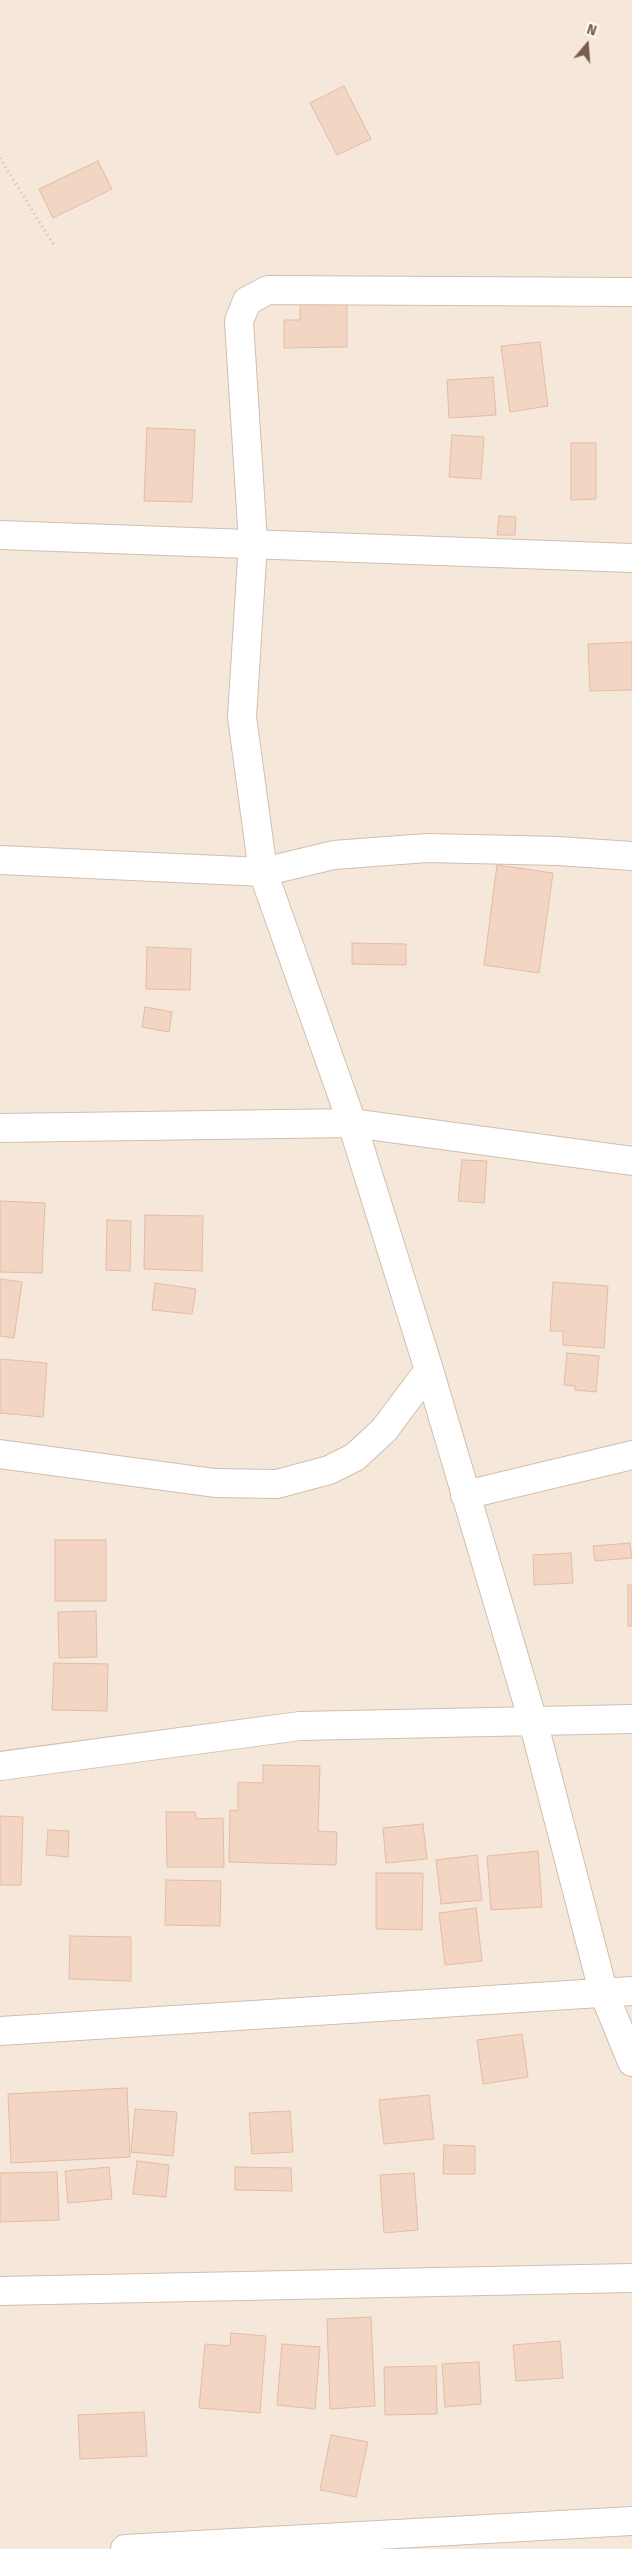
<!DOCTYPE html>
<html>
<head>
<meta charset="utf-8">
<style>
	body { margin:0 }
	#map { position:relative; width:632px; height:2549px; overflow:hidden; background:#fdf6ec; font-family:"Fira Sans",sans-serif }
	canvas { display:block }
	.north { position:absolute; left:562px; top:20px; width:50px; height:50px; -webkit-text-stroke:4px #fffaf3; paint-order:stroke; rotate:18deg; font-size:14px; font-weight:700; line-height:20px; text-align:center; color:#7a5c4d }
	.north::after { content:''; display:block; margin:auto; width:18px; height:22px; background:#7a5c4d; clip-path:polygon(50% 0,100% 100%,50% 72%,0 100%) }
</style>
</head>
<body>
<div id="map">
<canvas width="632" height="2549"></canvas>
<div class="north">N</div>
</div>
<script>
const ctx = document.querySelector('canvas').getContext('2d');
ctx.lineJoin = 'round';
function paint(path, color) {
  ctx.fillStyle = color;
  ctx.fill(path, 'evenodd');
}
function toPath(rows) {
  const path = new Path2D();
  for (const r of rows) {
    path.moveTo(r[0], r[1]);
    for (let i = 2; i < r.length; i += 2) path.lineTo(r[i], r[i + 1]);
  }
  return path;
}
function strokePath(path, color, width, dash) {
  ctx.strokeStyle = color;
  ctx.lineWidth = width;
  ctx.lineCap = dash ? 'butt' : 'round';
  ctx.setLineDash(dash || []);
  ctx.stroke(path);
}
paint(toPath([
	[0,0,632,0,632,2549,0,2549]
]), '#f5e8da');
const building = toPath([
	[344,86,371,139,337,155,310,103,344,86],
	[98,161,112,189,53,218,39,189,98,161],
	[300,304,347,304,347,347,284,348,284,320,300,320,300,304],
	[540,342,548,406,510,412,501,346,540,342],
	[493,377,496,415,449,418,447,380,493,377],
	[147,428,195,430,192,502,144,501,147,428],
	[452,435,484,437,481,479,449,477,452,435],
	[571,443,596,443,596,499,571,500,571,443],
	[499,516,516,517,515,535,497,535,499,516],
	[632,642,632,690,590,691,588,644,632,642],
	[497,865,553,873,539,973,484,965,497,865],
	[352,943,406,944,406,965,352,964,352,943],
	[147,947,191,949,190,990,146,989,147,947],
	[145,1007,172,1012,169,1032,142,1027,145,1007],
	[462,1160,487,1161,484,1203,458,1201,462,1160],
	[0,1201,45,1203,42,1273,0,1272,0,1201],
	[145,1215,203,1216,202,1271,144,1269,145,1215],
	[107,1220,131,1221,130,1271,106,1270,107,1220],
	[0,1279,22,1282,14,1338,0,1336,0,1279],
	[553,1282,608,1286,604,1348,563,1345,563,1331,550,1331,553,1282],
	[155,1283,196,1289,192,1314,152,1310,155,1283],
	[567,1353,599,1356,596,1392,575,1390,575,1386,564,1385,567,1353],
	[0,1359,47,1363,43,1417,0,1413,0,1359],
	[55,1540,106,1540,106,1601,55,1601,55,1540],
	[630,1543,632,1558,595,1561,593,1546,630,1543],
	[571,1553,573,1583,534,1585,533,1555,571,1553],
	[628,1585,632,1585,632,1626,628,1626,628,1585],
	[96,1611,97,1657,59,1658,58,1612,96,1611],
	[54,1663,108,1664,107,1711,52,1710,54,1663],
	[263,1765,320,1766,318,1831,337,1832,336,1865,229,1862,230,1810,238,1811,238,1782,263,1783,263,1765],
	[166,1812,195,1812,196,1819,223,1818,224,1867,167,1867,166,1812],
	[0,1816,23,1817,21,1885,0,1885,0,1816],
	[423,1824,427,1859,386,1863,383,1828,423,1824],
	[48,1830,69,1831,68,1857,46,1855,48,1830],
	[538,1851,542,1907,491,1910,487,1856,538,1851],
	[477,1855,482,1900,441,1904,436,1860,477,1855],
	[376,1873,423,1873,422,1930,376,1929,376,1873],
	[166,1880,221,1881,220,1926,165,1925,166,1880],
	[476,1908,482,1961,445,1965,439,1913,476,1908],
	[70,1936,131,1937,131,1981,69,1979,70,1936],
	[522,2034,528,2077,483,2084,477,2040,522,2034],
	[127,2088,130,2157,11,2163,8,2094,127,2088],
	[429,2095,434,2139,384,2144,379,2100,429,2095],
	[135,2109,177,2112,173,2156,131,2152,135,2109],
	[290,2111,293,2152,252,2154,249,2113,290,2111],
	[444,2145,475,2146,475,2174,443,2174,444,2145],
	[137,2161,169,2165,166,2197,133,2194,137,2161],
	[109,2167,112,2199,68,2203,65,2171,109,2167],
	[235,2167,291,2168,292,2191,235,2190,235,2167],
	[57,2172,59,2220,0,2222,0,2173,57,2172],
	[414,2173,418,2230,384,2233,380,2175,414,2173],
	[371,2317,375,2406,330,2409,327,2319,371,2317],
	[231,2333,266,2336,260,2413,199,2408,205,2344,230,2346,231,2333],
	[560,2341,563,2378,516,2381,513,2345,560,2341],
	[282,2344,320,2347,315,2409,277,2405,282,2344],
	[479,2362,481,2404,445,2407,442,2364,479,2362],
	[436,2366,437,2414,385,2415,384,2367,436,2366],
	[144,2412,147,2456,80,2459,78,2415,144,2412],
	[331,2435,368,2442,356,2497,320,2490,331,2435]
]);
paint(building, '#f3d5c3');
strokePath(building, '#e6bba3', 1);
const minor = toPath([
	[632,292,268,290,247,301,239,321,253,543,242,717,263,872,352,1123,429,1370,533,1721,603,1991,632,2062],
	[0,535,632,558],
	[0,860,263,872,334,855,427,848,558,851,632,856],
	[0,1128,352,1123,632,1161],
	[0,1454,215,1483,277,1484,329,1470,355,1457,384,1430,429,1370],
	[465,1495,632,1455],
	[0,1766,300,1726,632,1719],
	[0,2031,632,1991],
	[0,2291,632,2278],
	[125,2549,632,2521]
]);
strokePath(minor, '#d1beb0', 30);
strokePath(toPath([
	[0,158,55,247]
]), '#d9b8a5', 3, [1, 4]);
strokePath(minor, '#fff', 28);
</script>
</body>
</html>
